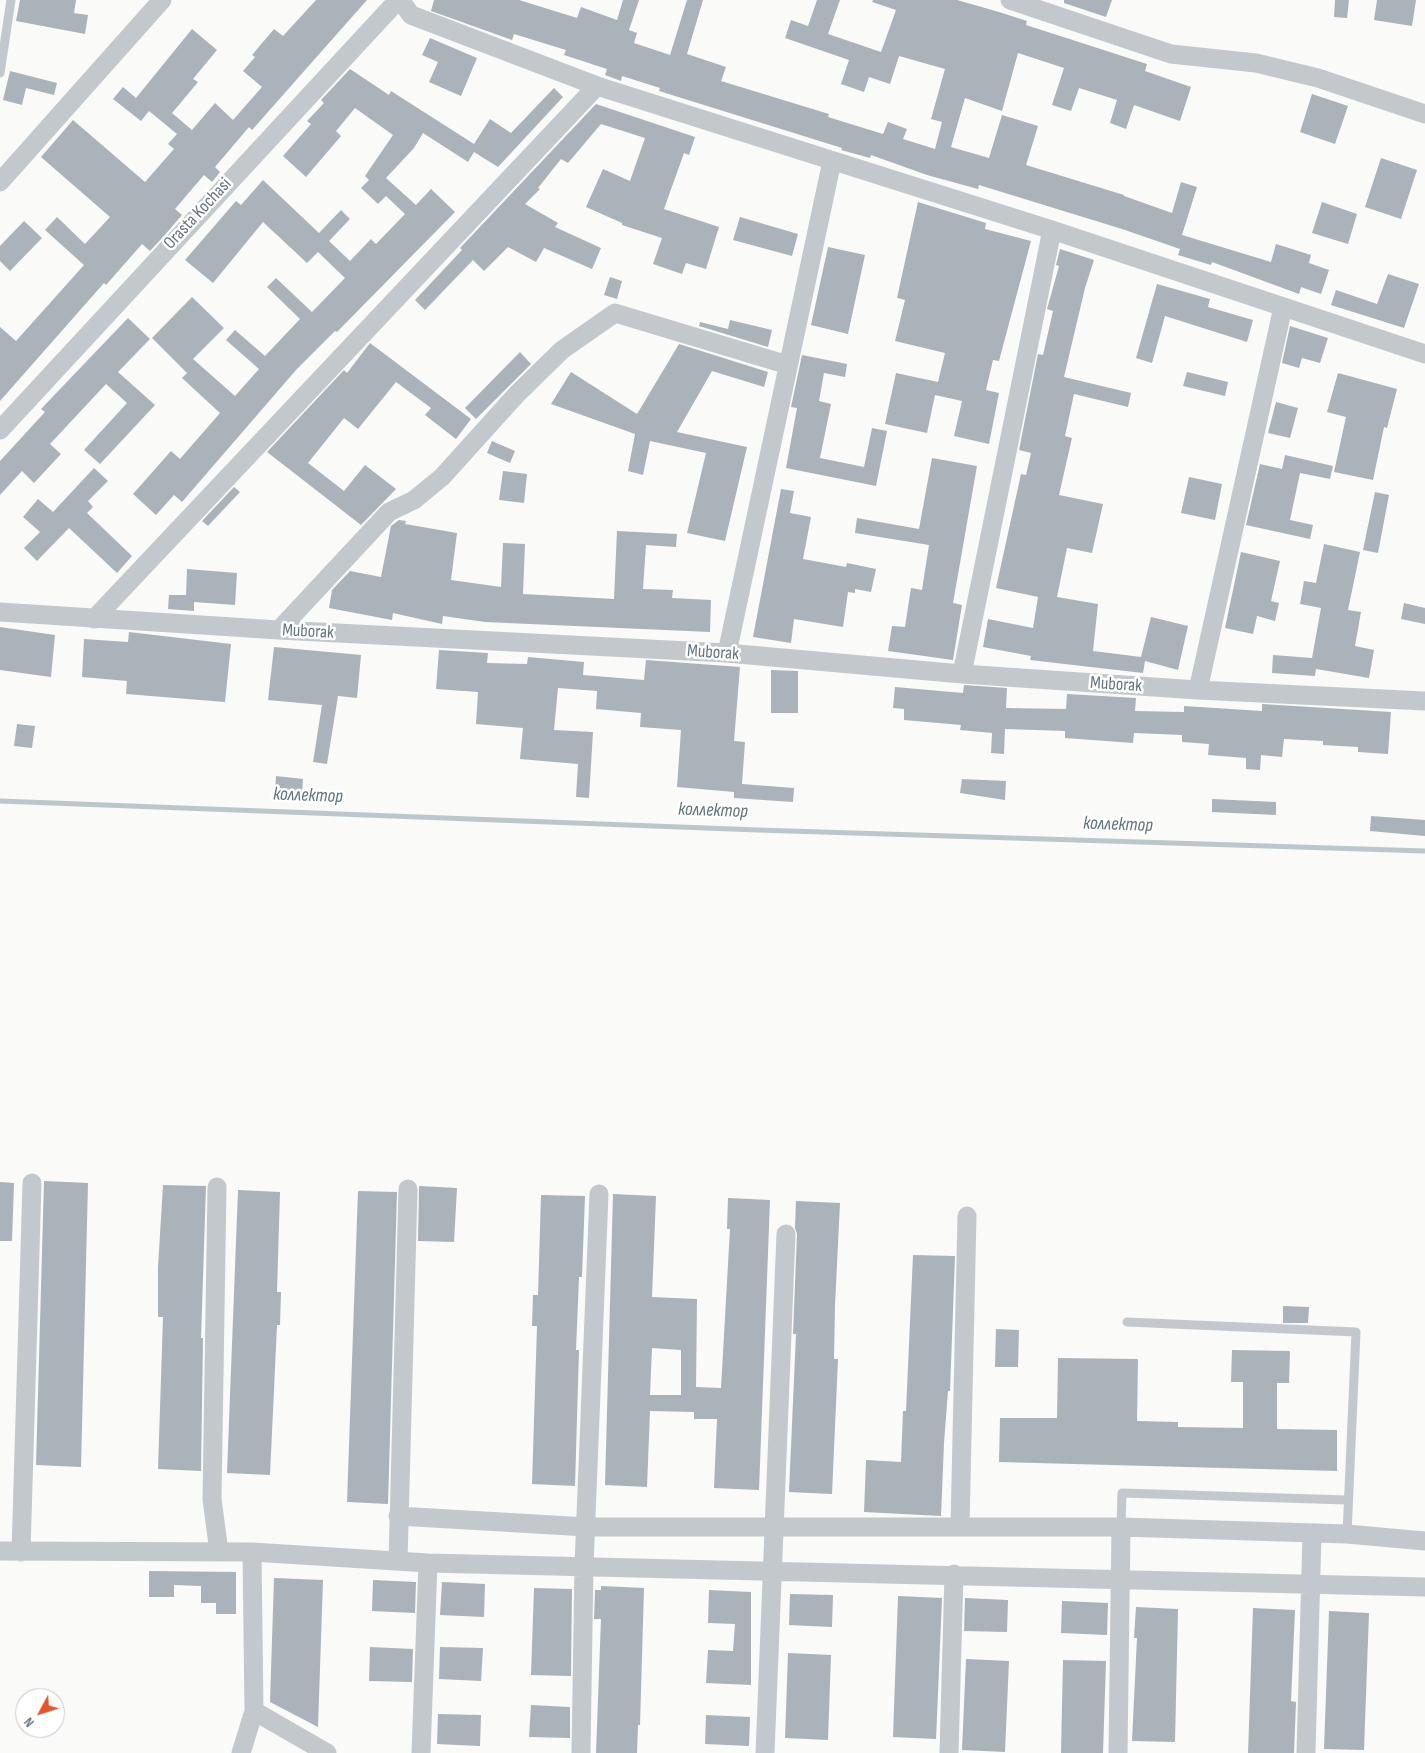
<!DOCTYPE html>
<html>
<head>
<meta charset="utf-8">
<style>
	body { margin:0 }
	#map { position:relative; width:1425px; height:1753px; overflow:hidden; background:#fafaf8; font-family:"Sofia Sans Condensed",sans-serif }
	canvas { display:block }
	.north { position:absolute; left:15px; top:1688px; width:50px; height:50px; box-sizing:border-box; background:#fff; border:1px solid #c1c8cd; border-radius:50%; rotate:230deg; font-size:14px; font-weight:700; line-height:20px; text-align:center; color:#657683 }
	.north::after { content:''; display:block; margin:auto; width:18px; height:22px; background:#e4572e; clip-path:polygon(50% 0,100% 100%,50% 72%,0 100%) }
</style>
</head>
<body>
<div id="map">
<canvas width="1425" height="1753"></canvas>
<div class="north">N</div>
</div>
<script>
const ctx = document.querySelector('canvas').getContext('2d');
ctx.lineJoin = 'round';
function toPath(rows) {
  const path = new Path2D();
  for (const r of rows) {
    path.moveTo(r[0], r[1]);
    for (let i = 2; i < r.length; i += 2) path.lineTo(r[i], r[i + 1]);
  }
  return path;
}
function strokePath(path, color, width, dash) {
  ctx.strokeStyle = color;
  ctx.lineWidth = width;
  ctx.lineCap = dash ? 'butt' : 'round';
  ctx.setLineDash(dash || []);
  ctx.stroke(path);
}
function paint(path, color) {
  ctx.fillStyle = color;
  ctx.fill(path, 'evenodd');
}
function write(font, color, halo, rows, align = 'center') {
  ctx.font = font + ' "Sofia Sans Condensed",sans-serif';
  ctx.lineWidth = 5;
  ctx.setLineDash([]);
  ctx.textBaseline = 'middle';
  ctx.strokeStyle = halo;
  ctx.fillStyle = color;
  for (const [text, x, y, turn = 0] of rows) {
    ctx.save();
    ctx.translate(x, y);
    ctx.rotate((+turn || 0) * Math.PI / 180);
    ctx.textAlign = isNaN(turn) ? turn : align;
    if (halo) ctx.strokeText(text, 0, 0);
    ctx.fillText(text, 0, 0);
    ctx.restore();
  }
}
strokePath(toPath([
	[0,801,758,830,1425,851]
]), '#bbc7cb', 5);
paint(toPath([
	[20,0,76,0,74,13,88,15,85,34,16,21],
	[316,0,367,0,252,130,249,127,215,167,220,172,212,182,204,175,175,209,182,215,163,237,150,251,142,244,106,285,104,283,0,401,0,327,16,341,84,265,45,230,57,217,85,244,110,217,41,157,73,120,145,182,174,149,168,144,177,134,149,111,141,121,113,99,123,87,136,98,192,29,217,50,193,79,198,82,172,113,192,130,215,103,233,120,262,87,243,71,255,57,252,55,274,29,283,36],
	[434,0,519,0,577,18,581,7,617,20,623,0,639,0,629,30,637,33,634,43,670,55,687,0,703,0,687,54,726,67,721,81,829,114,828,117,883,134,888,122,907,129,903,139,935,149,942,122,931,119,945,69,899,56,890,84,869,77,864,92,841,84,849,60,785,38,791,20,808,26,817,0,840,0,828,34,881,52,896,10,872,2,873,0,957,0,999,12,1027,21,1026,25,1147,64,1145,71,1191,87,1180,121,1134,105,1126,129,1110,123,1117,100,1079,88,1071,111,1052,105,1064,68,1018,53,1002,111,965,98,951,147,989,158,1002,115,1038,126,1026,165,1124,195,1124,196,1172,213,1181,182,1197,187,1182,235,1271,262,1276,244,1311,255,1309,263,1329,270,1321,294,1301,287,1299,294,1212,262,1211,265,1178,255,1180,249,1122,229,979,185,978,189,927,175,871,155,870,158,841,150,842,148,659,91,660,88,622,76,621,81,605,75,607,69,564,55,566,50,514,34,512,40,431,11],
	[1064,0,1112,0,1106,17,1064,3],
	[1335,0,1349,0,1347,18,1334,17],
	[1377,0,1416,0,1412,26,1374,20],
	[430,38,477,58,461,96,429,82,438,62,422,55],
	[350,69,389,95,391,91,474,144,490,119,511,133,554,88,563,97,498,167,474,152,468,162,423,133,414,148,386,178,416,205,431,189,455,212,337,332,335,331,296,370,182,502,174,495,156,515,133,494,171,451,180,459,220,413,182,378,187,373,152,338,192,297,224,328,193,359,235,396,259,369,226,340,235,330,265,356,300,319,267,287,276,278,312,312,345,278,318,252,307,263,263,222,213,283,185,260,236,201,241,205,263,180,319,233,341,210,350,219,329,241,350,261,371,239,376,244,405,214,386,196,378,204,361,188,369,180,365,176,393,135,355,108,336,131,341,136,306,177,283,156,311,124,307,121,324,103,321,100],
	[10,71,57,83,54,95,26,88,22,105,3,100],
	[1312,94,1348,106,1335,144,1300,132],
	[596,104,695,137,689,155,684,153,664,209,719,227,706,269,686,263,682,274,653,264,662,238,622,225,622,223,586,207,603,169,630,181,645,138,601,124,568,163,561,159,538,188,540,189,525,204,558,223,555,227,601,248,592,269,544,248,536,262,508,247,484,271,473,260,425,310,415,300,462,250,460,248],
	[1381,158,1417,170,1401,219,1365,207],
	[918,202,986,223,985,229,1031,241,999,361,993,360,986,390,999,393,989,444,954,436,962,401,935,395,927,433,885,424,896,373,938,382,945,353,895,341,905,300,897,298],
	[1322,202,1357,214,1348,244,1312,233],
	[740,217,798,234,792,256,733,240],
	[24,221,42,238,10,271,0,261,0,246],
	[828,247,865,255,848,334,811,325],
	[1060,249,1094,260,1085,288,1064,377,1131,393,1128,407,1074,394,1065,436,1072,438,1059,495,1103,504,1092,553,1067,548,1057,597,1098,604,1093,651,1141,657,1151,617,1188,626,1178,670,1145,661,1143,673,1030,660,1031,656,983,647,988,619,1033,628,1038,597,996,588,1021,474,1026,475,1031,453,1019,450,1038,354,1043,355,1053,311,1047,309,1059,266,1056,265],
	[1388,274,1419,284,1404,328,1331,305,1336,290,1377,304],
	[610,277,622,281,617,299,604,295],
	[1157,284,1210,299,1208,307,1253,320,1247,342,1165,316,1152,363,1136,358],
	[128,318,150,339,118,372,155,405,100,464,84,450,127,403,106,384,50,444,61,454,34,483,22,471,0,495,0,461,45,412,41,409],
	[730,320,772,330,768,347,699,326,700,322,728,329],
	[1290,326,1328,338,1320,363,1302,358,1299,368,1282,363],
	[370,343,471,419,456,439,425,415,431,408,396,382,358,429,344,418,308,463,344,491,365,465,396,489,361,525,267,452,344,370,347,373],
	[679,344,768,372,764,387,712,371,677,432,747,447,725,541,687,533,706,453,650,441,643,475,628,471,635,434,551,404,571,372,637,414],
	[520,352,531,364,476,419,465,408],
	[802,355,847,364,845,377,824,373,819,401,831,404,820,458,864,467,872,428,887,431,876,486,786,468,797,408,791,407],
	[1187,372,1228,382,1225,396,1183,386],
	[1338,373,1397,389,1387,428,1384,427,1373,480,1334,472,1346,417,1327,412],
	[1276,402,1298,408,1290,438,1268,433],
	[492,441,515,451,510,463,487,453],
	[1285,455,1333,466,1330,479,1300,473,1290,520,1313,525,1310,539,1246,525,1260,464,1282,469],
	[932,458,977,466,953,603,962,605,953,660,888,651,892,626,905,627,911,588,922,590,929,545,855,533,857,518,919,529],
	[94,468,108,481,88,501,93,507,87,513,132,556,117,573,69,528,37,561,24,548,40,532,23,517,38,499,53,512],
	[503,471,527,474,524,503,499,500],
	[1189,477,1222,484,1215,520,1181,513],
	[234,487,240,492,208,526,202,521],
	[781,489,794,491,790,513,811,517,803,559,846,567,847,563,876,569,871,592,855,589,855,593,848,592,843,627,794,619,791,643,753,637],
	[1375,492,1389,495,1378,553,1363,550],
	[399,520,406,521,405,524,457,533,451,580,501,587,503,543,525,544,523,594,614,599,617,531,677,534,676,547,646,545,643,589,673,590,672,598,711,600,710,632,485,622,443,616,442,624,393,613,392,620,329,608,332,590,350,571,381,577,391,526],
	[1324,544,1360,552,1348,610,1361,612,1355,646,1374,650,1369,678,1316,669,1315,676,1272,673,1273,655,1312,658,1321,608,1300,604,1304,581,1316,583],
	[1241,552,1280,561,1271,601,1279,603,1275,621,1257,616,1253,634,1225,628],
	[187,569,237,573,235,605,194,602,194,611,168,609,169,595,186,595],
	[1404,603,1425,608,1425,624,1401,619],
	[0,627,55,635,51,677,0,670],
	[129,632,231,644,225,702,126,694,127,681,82,677,84,639,128,642],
	[274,647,361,655,357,698,338,696,327,764,313,762,322,705,268,700],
	[439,650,488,653,487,663,527,664,528,657,584,662,583,675,644,680,646,660,740,667,734,741,745,742,742,784,794,788,793,802,734,798,734,792,677,787,681,730,640,727,641,713,596,709,597,691,558,688,554,730,593,732,589,798,576,797,578,764,520,759,523,728,476,724,478,692,436,689],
	[771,670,798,671,798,713,771,713],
	[964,685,1007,688,1006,708,1066,709,1067,694,1136,698,1135,711,1184,712,1184,706,1262,711,1262,704,1391,712,1388,754,1358,752,1358,747,1323,745,1323,741,1284,739,1282,757,1261,755,1260,770,1246,769,1246,758,1208,755,1209,744,1182,742,1182,735,1134,733,1133,743,1065,738,1065,731,1005,729,1004,754,991,753,992,733,960,730,961,725,904,720,904,709,893,708,895,687,963,693],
	[17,724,35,726,32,748,14,746],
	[276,776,303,779,302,793,275,790],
	[962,779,1006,781,1005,800,960,793],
	[1212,799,1276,802,1276,815,1212,812],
	[1371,816,1425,820,1425,836,1370,831],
	[44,1181,88,1183,81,1467,36,1465],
	[0,1182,14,1183,12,1241,0,1241],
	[163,1185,206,1186,201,1338,203,1338,201,1471,158,1469,163,1317,158,1317,158,1267],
	[419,1186,457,1188,454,1242,418,1241],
	[238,1190,280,1192,277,1292,281,1292,280,1325,277,1325,270,1475,227,1473],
	[358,1191,397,1192,388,1504,347,1502],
	[613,1194,656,1196,652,1297,697,1299,696,1387,721,1388,730,1229,727,1229,728,1198,770,1200,759,1490,714,1488,717,1419,694,1419,694,1412,650,1411,647,1487,605,1485],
	[652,1348,681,1350,681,1395,650,1395],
	[541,1195,585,1196,582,1277,579,1277,576,1350,579,1350,575,1486,532,1484,537,1326,532,1326,533,1295,538,1295],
	[796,1201,840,1203,835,1305,834,1359,838,1359,832,1494,789,1492,796,1334,793,1334,797,1234,795,1228],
	[913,1255,955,1256,950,1391,948,1391,944,1443,941,1516,864,1512,866,1460,901,1462,903,1411,906,1411],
	[1283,1306,1309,1307,1308,1323,1283,1323],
	[996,1329,1019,1330,1018,1367,995,1367],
	[1232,1350,1290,1351,1289,1383,1277,1383,1277,1429,1337,1430,1337,1471,999,1462,1000,1418,1057,1418,1058,1358,1138,1359,1137,1421,1178,1422,1178,1427,1243,1428,1243,1382,1231,1382],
	[149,1571,236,1572,236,1614,216,1614,216,1603,201,1603,201,1586,174,1585,174,1597,149,1597],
	[274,1578,323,1580,318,1727,270,1702],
	[373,1580,416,1582,415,1613,372,1611],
	[442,1582,485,1584,484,1617,440,1615],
	[601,1586,644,1588,640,1725,638,1725,637,1753,596,1753,601,1619,594,1619,595,1590,601,1590],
	[534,1588,572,1589,571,1676,531,1675],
	[709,1590,751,1592,751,1685,706,1683,708,1650,733,1651,735,1624,708,1623],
	[790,1594,833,1595,832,1627,789,1625],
	[898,1596,942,1598,936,1739,893,1737],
	[965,1598,1008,1600,1007,1632,964,1631],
	[1062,1601,1108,1603,1107,1635,1061,1633],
	[1136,1607,1178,1609,1175,1742,1132,1741,1137,1638,1134,1638],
	[1253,1608,1295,1610,1291,1701,1296,1702,1294,1753,1248,1753],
	[1329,1611,1369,1613,1364,1750,1324,1749],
	[370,1647,413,1649,412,1682,369,1681],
	[440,1647,483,1648,481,1681,439,1679],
	[788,1653,831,1655,828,1740,785,1738],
	[966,1659,1009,1661,1005,1752,962,1750],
	[1063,1660,1106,1661,1103,1753,1061,1753],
	[531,1705,570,1707,570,1738,529,1737],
	[438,1714,481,1715,480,1746,437,1744],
	[706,1715,750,1717,749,1746,705,1744]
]), '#aab3b9');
strokePath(toPath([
	[0,73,11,0],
	[1127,1322,1356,1332,1347,1534],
	[1121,1527,1122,1493,1347,1500]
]), '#c3c8cc', 9);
strokePath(toPath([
	[400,0,411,15,597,86,1052,230,1425,354],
	[1010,0,1171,54,1256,63,1318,78,1425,114],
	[0,182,162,0],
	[0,430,398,0],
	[0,612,279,630,727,653,962,674,1198,690,1425,701],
	[94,619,597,86],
	[279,630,389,512,414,500,442,477,517,394,562,350,615,313,788,365],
	[727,653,832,161],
	[962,674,1052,230],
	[1198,690,1283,307],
	[217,1187,212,1499,219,1552],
	[398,1516,587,1527,1121,1527,1347,1534,1425,1541],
	[960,1526,967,1216],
	[0,1551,252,1552,428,1563,1425,1587],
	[21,1552,32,1183],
	[398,1561,408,1189],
	[254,1711,327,1753],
	[241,1753,254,1711,252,1552],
	[421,1753,428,1563],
	[581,1753,584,1565,599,1194],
	[765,1753,786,1234],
	[949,1753,954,1574],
	[1118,1753,1121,1527],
	[1306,1753,1312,1533]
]), '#c3c8cc', 19);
write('18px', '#657683', '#fff', [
	["Orasta Kochasi",198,214,-47],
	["Muborak",308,632,3],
	["Muborak",713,653,4],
	["Muborak",1116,685,4]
]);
write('italic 19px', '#60757c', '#fff', [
	["коллектор",308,796,2],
	["коллектор",713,811,2],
	["коллектор",1118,825,2]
]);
</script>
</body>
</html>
